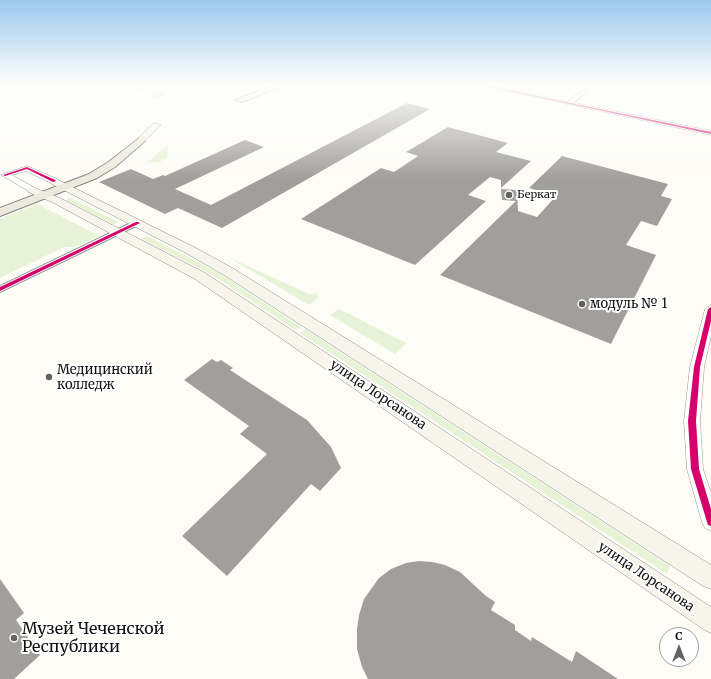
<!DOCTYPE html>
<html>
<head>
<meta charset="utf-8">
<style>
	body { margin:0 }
	#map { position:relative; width:711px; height:679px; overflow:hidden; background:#fdfcf7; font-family:Merriweather,serif }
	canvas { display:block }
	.north { position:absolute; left:659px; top:627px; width:40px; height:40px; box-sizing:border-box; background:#fff; border:1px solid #a0a0a0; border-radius:50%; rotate:0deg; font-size:11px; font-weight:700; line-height:16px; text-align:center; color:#111 }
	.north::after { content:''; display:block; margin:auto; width:14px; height:18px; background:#646362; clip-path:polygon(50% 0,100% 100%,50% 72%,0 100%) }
</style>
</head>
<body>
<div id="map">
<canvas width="711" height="679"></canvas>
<div class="north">С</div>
</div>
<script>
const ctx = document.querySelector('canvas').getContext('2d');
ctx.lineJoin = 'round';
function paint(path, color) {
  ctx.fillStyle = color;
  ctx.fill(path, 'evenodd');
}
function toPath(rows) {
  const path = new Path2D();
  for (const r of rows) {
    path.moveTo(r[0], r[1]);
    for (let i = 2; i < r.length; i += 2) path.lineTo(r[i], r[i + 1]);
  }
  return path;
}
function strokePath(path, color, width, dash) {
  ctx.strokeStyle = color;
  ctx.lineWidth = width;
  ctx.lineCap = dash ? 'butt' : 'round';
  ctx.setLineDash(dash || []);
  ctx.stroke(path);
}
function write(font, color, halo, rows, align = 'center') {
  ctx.font = font + ' Merriweather,serif';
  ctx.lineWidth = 4;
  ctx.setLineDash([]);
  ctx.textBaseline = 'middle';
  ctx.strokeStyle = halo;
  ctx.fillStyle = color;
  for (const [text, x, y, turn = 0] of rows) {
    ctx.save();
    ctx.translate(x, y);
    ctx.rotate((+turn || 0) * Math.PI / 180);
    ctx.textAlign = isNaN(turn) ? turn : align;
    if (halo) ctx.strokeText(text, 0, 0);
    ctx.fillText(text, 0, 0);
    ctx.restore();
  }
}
paint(toPath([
	[168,145,167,158,159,162,147,163],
	[69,198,71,198,118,222,113,224,66,200],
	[37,204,100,236,75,247,64,247,0,278,0,219],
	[147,236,219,273,301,327,295,330,214,276,142,239],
	[230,258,309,294,316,293,318,298,309,305],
	[339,309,398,339,407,343,395,354,330,315],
	[305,329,670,566,667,574,300,333]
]), '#e7f3d7');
paint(toPath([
	[407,103,430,109,222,228,178,208,165,214,99,182,131,169,153,179,163,175,165,176,245,140,264,147,175,189,211,205],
	[448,127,508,143,496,152,531,161,501,188,501,180,490,177,468,195,486,201,415,265,301,219,381,168,394,172,418,156,406,152],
	[562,156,668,184,661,196,672,199,657,226,641,221,626,245,656,255,611,344,440,275,516,201,502,200,501,189,517,190,518,211,537,217,556,196,529,188],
	[212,359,217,362,221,360,233,368,230,370,307,420,331,447,341,468,320,491,311,484,227,576,182,536,267,454,240,434,249,426,184,380],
	[419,561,432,562,445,565,460,572,486,596,495,602,491,610,515,625,515,630,531,641,532,637,572,662,576,651,618,679,368,679,362,667,357,649,357,629,359,615,364,599,379,578,391,569,406,563],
	[0,579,24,613,16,620,40,655,14,679,0,679]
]), '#a19f9c');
const minor = toPath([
	[591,84,595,84,572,104,568,104,568,102,591,84],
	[135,221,138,221,142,223,0,292,0,286,135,221]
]);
const tertiary = toPath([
	[474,84,483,84,711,131,711,135,474,84],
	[27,166,57,179,58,181,54,184,51,183,26,171,12,175,35,188,35,192,32,193,1,175,27,166],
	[711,305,711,336,704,367,700,421,703,469,711,493,711,531,705,528,702,522,687,469,684,421,690,367,705,309,711,305]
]);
const secondary = toPath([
	[125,84,133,84,164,95,157,97,125,84],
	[154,123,161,125,145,141,139,141,139,137,154,123],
	[54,178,194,247,234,269,711,565,711,589,703,586,224,275,186,253,50,183,49,181,54,178],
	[32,187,60,198,205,273,711,607,711,633,703,629,195,279,52,202,28,192,27,190,28,188,32,187]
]);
const primary = toPath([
	[277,84,287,84,242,102,235,100,277,84],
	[142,136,145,137,145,141,115,167,97,178,0,216,0,208,89,174,107,163,142,136]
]);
strokePath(minor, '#979795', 2);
strokePath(tertiary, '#979795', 1);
strokePath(secondary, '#8e8d8b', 1);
strokePath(primary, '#858482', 2);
paint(minor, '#fffffe');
paint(tertiary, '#fffffe');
paint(secondary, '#f6f4eb');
paint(primary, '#ede9dc');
paint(toPath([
	[476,84,479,84,711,132,711,134,476,84],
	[27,167,55,180,56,181,53,182,27,169,5,176,3,175,27,167],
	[136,222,138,222,140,223,0,291,0,287,136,222],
	[711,307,711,321,700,367,696,421,699,469,711,509,711,526,708,525,707,522,691,469,688,421,694,367,708,309,711,307]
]), '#d6006c');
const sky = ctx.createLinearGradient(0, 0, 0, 179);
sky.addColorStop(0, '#9dc9ee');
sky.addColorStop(0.47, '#fefefb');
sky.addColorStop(1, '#fefefb00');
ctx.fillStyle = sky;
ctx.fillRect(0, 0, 711, 179);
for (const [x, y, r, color] of [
	[509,195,4,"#646362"],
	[582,304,4,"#646362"],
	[49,377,4,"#646362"],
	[14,638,4,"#646362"]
]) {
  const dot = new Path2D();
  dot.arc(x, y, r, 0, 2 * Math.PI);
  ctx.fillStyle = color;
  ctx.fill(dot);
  strokePath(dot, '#fff', 1.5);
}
write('11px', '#111', '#fff', [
	["Беркат",517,195]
], 'left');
write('13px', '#111', '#fff', [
	["модуль № 1",590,304],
	["Медицинский",57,370],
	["колледж",57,385]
], 'left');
write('13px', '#111', '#fff', [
	["улица Лорсанова",378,395,34],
	["улица Лорсанова",646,577,34]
]);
write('16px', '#111', '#fff', [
	["Музей Чеченской",22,629],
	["Республики",22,647]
], 'left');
</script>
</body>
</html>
